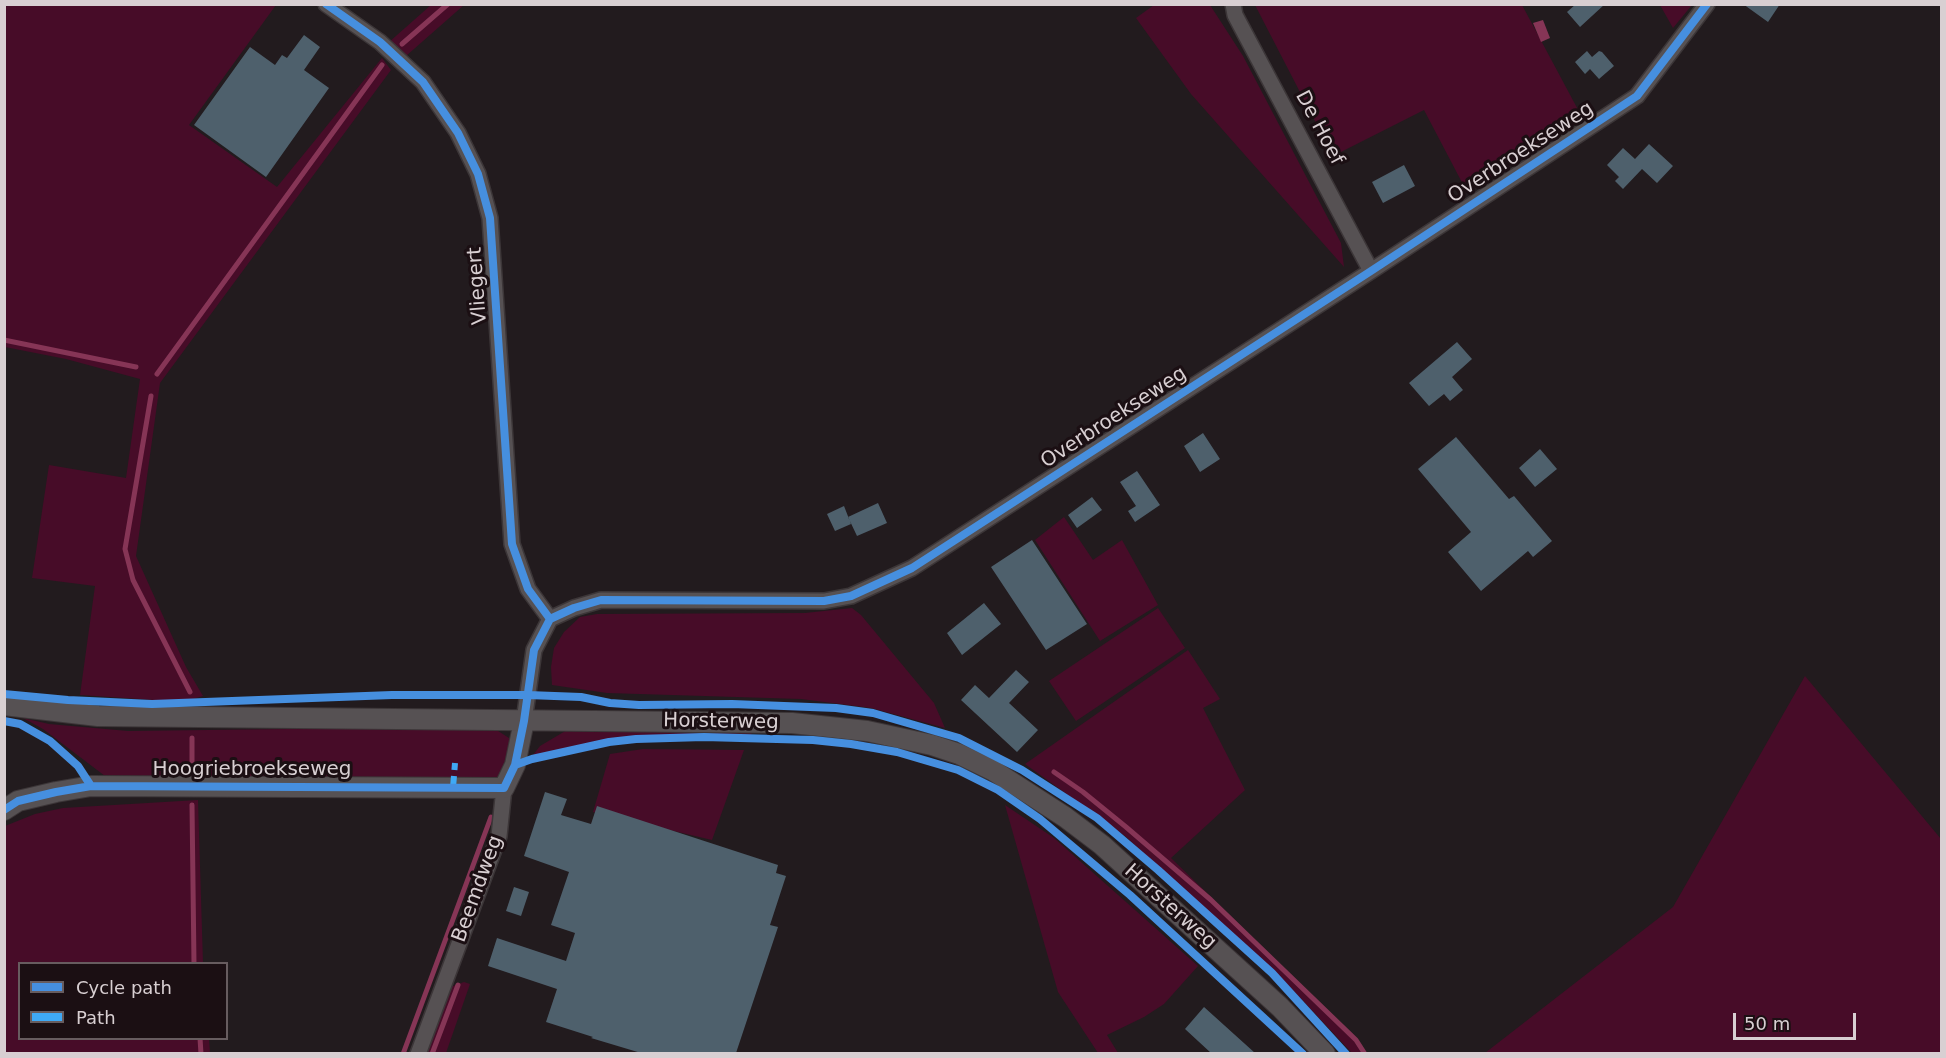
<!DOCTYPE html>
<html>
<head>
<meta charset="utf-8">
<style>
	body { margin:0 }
	#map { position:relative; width:1946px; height:1058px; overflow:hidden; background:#221b1e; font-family:"DejaVu Sans",sans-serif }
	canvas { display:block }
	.frame { position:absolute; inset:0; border:6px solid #d8cfd2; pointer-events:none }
	.legend { position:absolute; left:18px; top:962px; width:210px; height:78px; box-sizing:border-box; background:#1b0f13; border:2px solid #675c5f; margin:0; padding:8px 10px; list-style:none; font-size:18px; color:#d8cfd2 }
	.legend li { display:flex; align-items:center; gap:12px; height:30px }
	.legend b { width:30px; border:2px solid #675c5f }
	.scale { position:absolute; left:1733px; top:1013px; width:123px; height:27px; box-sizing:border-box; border:3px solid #d8cfd2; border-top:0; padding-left:8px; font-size:18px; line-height:21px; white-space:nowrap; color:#d8cfd2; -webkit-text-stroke:4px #1b0f13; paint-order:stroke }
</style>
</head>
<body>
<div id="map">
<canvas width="1946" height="1058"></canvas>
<div class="frame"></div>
<ul class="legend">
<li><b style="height:8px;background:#468fdf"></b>Cycle path</li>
<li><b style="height:8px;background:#3fa9f5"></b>Path</li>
</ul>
<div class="scale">50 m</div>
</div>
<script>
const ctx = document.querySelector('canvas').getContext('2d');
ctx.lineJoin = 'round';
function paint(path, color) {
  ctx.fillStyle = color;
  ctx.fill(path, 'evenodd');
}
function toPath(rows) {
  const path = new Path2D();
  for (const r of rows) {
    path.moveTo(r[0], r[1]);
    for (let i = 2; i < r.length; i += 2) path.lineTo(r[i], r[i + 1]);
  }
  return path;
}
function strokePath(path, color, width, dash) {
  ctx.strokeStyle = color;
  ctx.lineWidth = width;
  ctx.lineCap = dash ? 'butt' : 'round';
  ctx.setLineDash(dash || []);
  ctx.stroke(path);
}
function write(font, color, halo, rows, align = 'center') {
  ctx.font = font + ' "DejaVu Sans",sans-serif';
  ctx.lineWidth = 6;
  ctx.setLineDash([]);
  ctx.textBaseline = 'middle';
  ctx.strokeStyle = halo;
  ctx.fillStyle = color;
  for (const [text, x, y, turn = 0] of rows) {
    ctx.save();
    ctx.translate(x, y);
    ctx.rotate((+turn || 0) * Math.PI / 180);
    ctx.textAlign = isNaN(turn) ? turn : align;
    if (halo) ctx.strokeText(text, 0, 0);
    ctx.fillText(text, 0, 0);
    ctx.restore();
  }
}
paint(toPath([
	[4,5,276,5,189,125,277,187,382,58,391,70,160,383,136,556,186,667,203,696,184,702,80,695,95,586,32,578,49,465,126,478,140,379,66,359,5,347],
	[431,5,464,5,406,56,388,43],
	[1154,5,1210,5,1243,56,1341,243,1344,267,1191,94,1136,18],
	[1255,5,1522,5,1583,119,1467,192,1424,110,1333,156],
	[1660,5,1692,5,1673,28],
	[1064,517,1093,560,1122,540,1158,605,1100,641,1035,540],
	[852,608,861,615,934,703,945,728,871,708,801,699,607,693,552,685,551,667,554,648,564,632,580,617,597,614,805,613],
	[1158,608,1185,648,1076,721,1049,681],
	[1188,650,1220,699,1203,708,1245,790,1171,858,1346,1028,1365,1053,1352,1053,1287,984,1125,836,1025,764],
	[1805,676,1941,839,1941,1053,1485,1053,1673,907],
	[23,718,49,724,128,731,365,728,495,729,509,738,512,750,505,772,497,777,486,780,105,776,43,729],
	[567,730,752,732,751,736,650,735,624,738,533,755,540,746],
	[643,749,744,750,712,840,593,812,610,754],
	[198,800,203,963,20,964,20,1038,209,1039,210,1053,5,1053,5,826,35,814,63,808],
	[1005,805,1054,838,1198,966,1164,1004,1144,1017,1107,1035,1118,1053,1098,1053,1058,992],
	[464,982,470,984,446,1053,425,1054,450,987]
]), '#470c28');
paint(toPath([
	[1543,20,1550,38,1541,42,1533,23]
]), '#863556');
strokePath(toPath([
	[402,44,448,4],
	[4,340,136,367],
	[157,374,382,65],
	[151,396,125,549,133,580,190,692],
	[192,738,192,768],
	[1054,772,1083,792,1126,827,1211,900,1356,1040,1365,1054],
	[192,805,194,964],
	[200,1038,201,1054],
	[403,1054,491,817],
	[432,1054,458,985]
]), '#863556', 5);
paint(toPath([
	[1576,4,1605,4,1580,27,1567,12],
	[1743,4,1780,4,1768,22],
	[304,35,320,47,304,70,329,88,266,177,194,125,250,47,275,65,282,55,287,58],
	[1587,51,1592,57,1599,51,1602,52,1614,66,1599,79,1590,69,1585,74,1575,62],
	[1649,144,1673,166,1657,183,1642,169,1623,189,1615,181,1619,177,1607,165,1623,148,1635,159],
	[1404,165,1415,186,1383,203,1372,182],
	[1457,342,1472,359,1452,377,1463,390,1450,401,1444,394,1429,406,1409,383],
	[1203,433,1220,459,1200,472,1184,446],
	[1456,437,1509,499,1514,496,1552,541,1533,557,1528,551,1481,591,1448,552,1471,532,1418,469],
	[1540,449,1557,469,1535,487,1519,468],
	[1137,471,1160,505,1135,522,1128,511,1136,506,1120,482],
	[1092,497,1102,510,1077,528,1068,515],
	[878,503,887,523,857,536,848,517],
	[844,506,851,524,835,531,827,514],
	[1032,540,1087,624,1046,650,991,567],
	[984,603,1001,624,962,655,947,633],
	[1016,670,1029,682,1009,703,1038,730,1017,752,961,700,975,685,989,698],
	[545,792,567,799,561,815,591,824,597,806,778,865,776,873,786,876,770,925,778,927,736,1053,641,1053,591,1038,593,1037,546,1022,557,989,488,966,497,938,566,961,575,933,551,925,569,872,524,856],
	[514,887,529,892,521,916,506,911],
	[1204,1007,1255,1053,1211,1053,1185,1029]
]), '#4e606c');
const minor = toPath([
	[326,4,380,42,423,82,458,133,478,174,490,218,512,544,528,589,550,619],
	[1233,4,1235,15,1371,271],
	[524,721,534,650,550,619,574,608,601,600,824,601,851,596,912,568,1371,271,1637,96,1707,4],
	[418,1054,499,836,504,788]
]);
const tertiary = toPath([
	[4,705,98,716,792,723,867,731,932,745,959,754,994,771,1065,817,1102,845,1280,1007,1325,1054],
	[4,810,18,801,56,792,91,786,504,788,515,765,524,721]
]);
strokePath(minor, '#3c3638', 18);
strokePath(tertiary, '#3c3638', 22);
strokePath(minor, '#565153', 15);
strokePath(tertiary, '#565153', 20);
strokePath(toPath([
	[453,788,455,763]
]), '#3fa9f5', 6, [12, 6]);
strokePath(toPath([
	[326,4,380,42,423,82,458,133,478,174,490,218,512,544,528,589,550,619],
	[4,694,68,700,152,704,392,695,528,695,581,697,610,703,639,705,732,704,836,708,873,713,959,738,1022,770,1097,818,1158,870,1272,973,1346,1054],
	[4,721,20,724,50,741,78,766,91,786],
	[515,765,532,759,609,742,636,739,704,737,813,740,851,744,897,752,958,770,998,790,1040,819,1130,895,1303,1054],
	[4,810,18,801,56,792,91,786,504,788,515,765,524,721,534,650,550,619,574,608,601,600,824,601,851,596,912,568,1371,271,1637,96,1707,4]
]), '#468fdf', 8);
write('20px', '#d8cfd2', '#1b0f13', [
	["De Hoef",1319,128,62],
	["Overbroekseweg",1521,153,-33],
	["Vliegert",478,286,-94],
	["Overbroekseweg",1114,418,-33],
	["Horsterweg",721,722,1],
	["Hoogriebroekseweg",252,770],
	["Beemdweg",478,889,-70],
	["Horsterweg",1170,907,42]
]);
</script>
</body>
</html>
